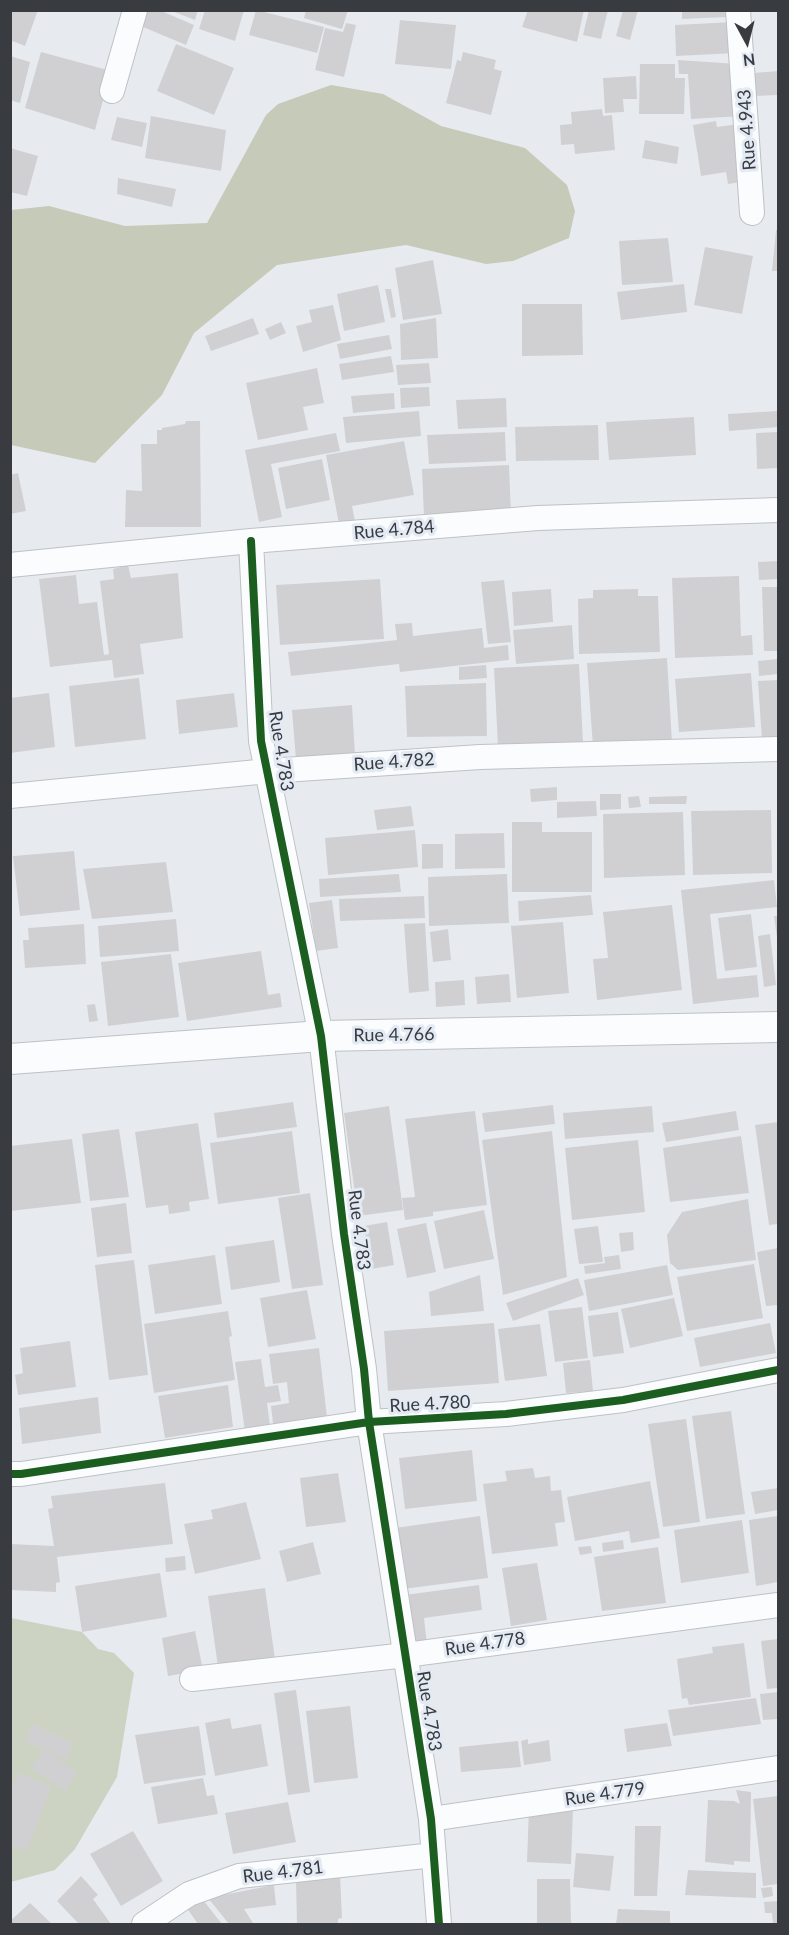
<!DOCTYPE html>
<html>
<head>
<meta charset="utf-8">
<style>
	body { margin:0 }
	#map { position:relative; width:789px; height:1935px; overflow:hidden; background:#e7ebf0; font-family:Lato,sans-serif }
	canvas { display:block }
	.frame { position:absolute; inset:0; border:12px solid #383b3f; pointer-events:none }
	.north { position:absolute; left:717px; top:12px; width:60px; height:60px; -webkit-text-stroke:4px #e3eaf4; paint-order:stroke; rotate:173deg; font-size:16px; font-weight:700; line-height:24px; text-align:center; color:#383b3f }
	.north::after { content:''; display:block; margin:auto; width:21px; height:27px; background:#383b3f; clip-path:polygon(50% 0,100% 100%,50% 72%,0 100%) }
</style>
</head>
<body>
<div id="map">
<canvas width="789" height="1935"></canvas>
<div class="frame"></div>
<div class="north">N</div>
</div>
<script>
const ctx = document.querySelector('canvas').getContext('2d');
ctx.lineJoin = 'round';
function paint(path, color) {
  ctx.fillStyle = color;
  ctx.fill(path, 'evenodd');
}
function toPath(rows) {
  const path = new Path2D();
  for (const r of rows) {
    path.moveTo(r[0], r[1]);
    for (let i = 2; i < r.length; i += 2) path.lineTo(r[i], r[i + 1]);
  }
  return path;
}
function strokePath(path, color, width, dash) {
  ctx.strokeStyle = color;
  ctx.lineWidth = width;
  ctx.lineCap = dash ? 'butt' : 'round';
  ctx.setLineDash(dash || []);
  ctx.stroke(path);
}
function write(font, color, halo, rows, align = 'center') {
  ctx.font = font + ' Lato,sans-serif';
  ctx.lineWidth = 6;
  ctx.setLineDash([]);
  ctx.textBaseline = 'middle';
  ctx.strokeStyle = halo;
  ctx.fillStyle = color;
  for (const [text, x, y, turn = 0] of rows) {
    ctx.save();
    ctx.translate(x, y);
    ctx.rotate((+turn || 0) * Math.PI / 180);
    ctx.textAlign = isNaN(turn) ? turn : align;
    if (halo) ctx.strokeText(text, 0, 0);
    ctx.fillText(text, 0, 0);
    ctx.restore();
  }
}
paint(toPath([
	[11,1618,82,1632,98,1649,114,1653,134,1673,117,1777,75,1849,55,1870,11,1882]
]), '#cdd3c3');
paint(toPath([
	[331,85,383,94,441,126,525,148,567,185,575,211,569,238,513,261,486,264,406,245,277,265,194,333,162,395,95,463,11,445,11,210,49,206,125,226,207,223,266,115,278,104]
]), '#c5cbb8');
paint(toPath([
	[10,10,38,10,25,46,10,40],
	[142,10,159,10,194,25,186,45,136,24],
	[169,10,198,10,195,20],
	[205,10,244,10,235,41,199,29],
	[256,10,324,27,317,53,249,35],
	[306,10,348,10,342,29,304,18],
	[528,10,584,10,577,42,522,27],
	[589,10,608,10,601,39,583,35],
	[623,10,638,10,630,40,616,36],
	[682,10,727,10,727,17,682,19],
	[400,20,456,25,451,69,395,64],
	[734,22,736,53,676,56,675,25],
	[346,23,356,25,344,77,315,70,325,28,343,32],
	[176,44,234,68,214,115,157,91],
	[41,52,111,71,95,130,25,108],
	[463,52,496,60,494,69,502,71,491,115,446,103,457,60,461,61],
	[10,56,30,62,20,103,10,100],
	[678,60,738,64,742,116,691,119,688,74,679,74],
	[640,64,675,64,675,78,685,78,684,114,639,114],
	[778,71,778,95,755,96,754,73],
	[636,76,637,99,623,99,624,112,605,113,603,78],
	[602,109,603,116,612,115,615,150,575,154,574,144,561,145,560,125,572,124,571,112],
	[151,116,226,130,221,171,145,158],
	[117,117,147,123,142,147,111,140],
	[716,121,717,127,739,124,748,181,728,184,726,172,701,176,693,125],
	[645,140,679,147,677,164,642,158],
	[10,148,38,156,27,196,10,192],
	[118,178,176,189,172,207,117,194],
	[776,230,778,230,778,271,772,271],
	[668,238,673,282,622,285,619,241],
	[705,247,753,256,742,314,694,305],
	[433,260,442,314,403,320,395,268],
	[684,284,687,312,621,320,617,292],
	[378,285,385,322,344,331,337,294],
	[385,289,391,289,396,317,391,318],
	[522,304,582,304,583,355,522,356],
	[333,305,341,340,303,352,296,326,312,322,309,310],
	[253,318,259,334,211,351,205,336],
	[436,318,438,358,401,360,400,324],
	[281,322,286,333,270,340,265,329],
	[389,335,392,349,340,359,337,344],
	[391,356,394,372,342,380,339,364],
	[429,363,431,383,398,385,396,365],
	[317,368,324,403,303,407,308,430,258,440,246,383],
	[429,387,430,406,401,408,400,388],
	[394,393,395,409,353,413,351,396],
	[506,398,507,427,458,429,456,400],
	[419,411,421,436,346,443,343,417],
	[778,411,778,427,729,431,728,414],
	[694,417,696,455,609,460,606,422],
	[186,421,200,421,201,527,125,527,126,490,142,491,141,444,157,444,157,430,162,430,162,428,185,424],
	[598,425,599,460,516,461,515,427],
	[505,432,506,461,429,464,427,435],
	[778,432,778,468,757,469,756,433],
	[336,433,340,451,271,464,282,517,259,522,245,450],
	[404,441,414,495,352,506,355,521,339,524,326,455],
	[322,459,330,500,286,509,278,468],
	[509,465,511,514,424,518,422,469],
	[18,473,26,511,10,514,10,475],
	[778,561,778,579,759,580,758,562],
	[128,565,131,578,178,573,183,638,140,644,144,674,114,678,112,660,50,667,39,579,76,575,79,604,97,602,104,655,109,654,100,581,114,579,113,569],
	[739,576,741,636,752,635,753,655,675,658,672,578],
	[380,579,384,639,280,645,276,585],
	[504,580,511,642,488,644,481,582],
	[762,587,778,587,778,651,764,651],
	[551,589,553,622,514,626,512,592],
	[638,589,638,596,658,596,660,652,579,654,578,599,593,598,593,590],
	[412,623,413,636,482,628,484,648,508,645,509,660,400,672,399,664,291,676,288,652,397,640,395,624],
	[572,625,574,659,516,664,513,630],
	[667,658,672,742,593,747,587,663],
	[778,659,778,674,759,676,758,661],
	[579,664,583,743,498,747,494,668],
	[486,665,487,678,459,680,459,667],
	[751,673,755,727,679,732,675,679],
	[139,678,146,739,75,747,69,686],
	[778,680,778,739,762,740,758,681],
	[486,683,487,736,407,737,405,686],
	[49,693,55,747,10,753,10,698],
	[234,693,238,727,179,734,176,700],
	[352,705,355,755,296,760,292,710],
	[557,787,557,800,531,802,530,789],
	[600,794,621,794,621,809,600,810],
	[639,796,641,807,629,808,628,797],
	[687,796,686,804,649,804,649,797],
	[596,801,597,816,557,818,557,802],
	[411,806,414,826,377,830,374,810],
	[771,810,772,873,693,875,691,811],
	[683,812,685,875,604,878,603,814],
	[512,822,542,822,542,832,592,832,592,892,512,892],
	[415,830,418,867,328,875,325,838],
	[504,833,505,868,455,869,455,834],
	[422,844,443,844,443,868,422,869],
	[74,851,80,910,20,916,13,856],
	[166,862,173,912,92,919,83,869],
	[399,874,401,892,320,897,319,879],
	[507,874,509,923,429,926,428,877],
	[774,880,777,907,710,914,717,979,757,975,759,997,693,1004,681,890],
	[591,895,593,915,519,921,518,901],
	[424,896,425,918,340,921,339,899],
	[332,900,338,948,316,951,309,903],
	[672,905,682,990,597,1000,593,959,608,958,603,912],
	[751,914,757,967,725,971,718,918],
	[774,916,778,916,778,938,777,938],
	[176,919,179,951,100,957,98,926],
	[563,922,569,993,517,998,511,926],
	[425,923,429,991,409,993,404,924],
	[84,924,86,964,25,968,23,940,29,940,28,928],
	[448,929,451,960,433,962,430,932],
	[770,934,776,985,764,987,758,936],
	[261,951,268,995,280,993,282,1007,187,1021,178,963],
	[171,954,179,1017,108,1026,101,962],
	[509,974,511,1002,477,1004,475,977],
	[464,980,465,1005,436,1007,435,982],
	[95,1004,98,1021,89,1022,87,1005],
	[293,1102,297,1127,217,1138,214,1113],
	[553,1105,555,1124,485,1132,482,1113],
	[389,1106,403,1210,358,1216,344,1113],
	[652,1106,654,1132,565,1139,563,1113],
	[475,1111,487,1205,433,1212,433,1216,405,1220,402,1198,415,1197,405,1119],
	[736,1111,739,1130,666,1142,662,1123],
	[778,1122,778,1224,769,1225,755,1125],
	[198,1123,209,1199,189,1202,190,1211,169,1214,168,1205,146,1208,135,1132],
	[119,1129,129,1197,90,1201,82,1134],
	[292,1131,300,1193,218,1204,210,1143],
	[552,1131,567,1277,503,1295,482,1140],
	[741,1136,749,1193,670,1202,663,1148],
	[72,1139,81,1203,10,1211,10,1146],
	[638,1140,645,1212,572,1220,565,1148],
	[310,1193,323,1285,292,1289,278,1198],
	[748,1199,756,1260,678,1270,670,1263,667,1235,682,1212],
	[126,1203,132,1253,97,1257,91,1208],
	[484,1210,494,1259,444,1269,434,1221],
	[387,1222,394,1265,371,1269,364,1226],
	[426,1223,436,1272,407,1278,397,1229],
	[598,1226,603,1262,579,1264,574,1229],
	[633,1232,634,1250,621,1252,619,1233],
	[274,1240,280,1282,231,1290,225,1247],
	[778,1248,778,1305,766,1306,757,1252],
	[215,1255,222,1304,155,1314,148,1265],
	[619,1255,621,1269,585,1274,584,1266,605,1263,604,1257],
	[134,1260,148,1375,109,1380,95,1265],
	[754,1264,763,1318,687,1331,677,1277],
	[667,1265,673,1295,589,1311,584,1280],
	[480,1275,484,1311,431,1316,429,1292],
	[578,1278,584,1295,513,1321,506,1303],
	[307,1290,316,1339,268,1347,260,1298],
	[674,1298,683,1336,630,1348,621,1309],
	[582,1307,588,1358,555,1362,548,1311],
	[228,1311,232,1336,229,1337,235,1380,154,1393,144,1324],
	[618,1312,624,1353,593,1357,588,1316],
	[494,1323,499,1383,388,1391,384,1331],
	[770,1323,776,1353,700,1367,694,1338],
	[540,1324,547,1376,505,1381,498,1329],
	[70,1341,76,1387,18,1395,15,1375,23,1373,20,1348],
	[319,1348,328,1426,274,1432,271,1406,289,1403,287,1382,273,1384,269,1354],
	[261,1359,265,1387,278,1385,281,1401,267,1403,271,1434,246,1438,235,1362],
	[590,1360,593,1391,566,1393,563,1363],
	[228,1385,233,1427,165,1438,158,1396],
	[98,1397,101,1433,22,1444,19,1408],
	[731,1411,745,1514,706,1519,692,1416],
	[686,1419,700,1522,663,1527,648,1424],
	[472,1450,477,1501,405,1509,399,1458],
	[533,1468,535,1478,550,1476,551,1491,561,1490,565,1522,555,1523,558,1546,492,1554,483,1484,507,1481,505,1471],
	[338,1473,346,1522,306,1527,300,1478],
	[650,1481,660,1538,631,1543,629,1531,575,1541,567,1497],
	[165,1483,173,1544,57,1557,60,1582,56,1583,56,1592,10,1590,10,1544,54,1546,48,1509,53,1508,51,1496],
	[778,1488,778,1510,755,1514,751,1492],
	[246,1502,261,1559,195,1574,184,1524,213,1519,211,1510],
	[480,1516,488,1578,403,1589,395,1528],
	[778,1516,778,1582,756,1586,749,1520],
	[742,1520,749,1573,681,1583,674,1530],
	[623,1540,624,1549,603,1552,602,1543],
	[313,1542,321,1574,287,1582,279,1551],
	[591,1546,592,1553,580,1555,578,1547],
	[658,1547,666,1603,602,1611,594,1557],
	[185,1556,186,1570,166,1572,165,1558],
	[537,1563,547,1620,511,1626,502,1568],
	[160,1573,167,1617,82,1632,75,1586],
	[479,1585,482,1610,424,1618,427,1645,412,1647,405,1595],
	[265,1588,275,1659,218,1667,208,1596],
	[195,1631,203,1670,168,1676,162,1638],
	[778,1639,778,1688,767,1689,761,1641],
	[744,1643,751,1697,689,1705,687,1698,682,1699,677,1659,713,1653,712,1647],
	[296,1690,310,1792,288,1795,274,1693],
	[778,1692,778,1719,763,1720,760,1694],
	[756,1698,761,1724,673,1736,668,1710],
	[350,1706,358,1778,314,1783,306,1711],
	[230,1718,232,1729,261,1724,268,1766,215,1776,205,1723],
	[667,1723,672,1746,627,1752,624,1729],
	[32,1724,73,1743,65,1760,45,1750,77,1773,65,1791,31,1768,44,1750,25,1741],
	[199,1726,206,1775,144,1784,135,1735],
	[528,1739,528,1744,549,1740,551,1761,524,1765,521,1741],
	[518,1741,521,1767,461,1772,459,1747],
	[18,1773,51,1786,27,1851,10,1844,10,1793],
	[203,1778,207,1796,214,1795,218,1814,158,1824,151,1787],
	[736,1790,751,1792,750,1862,734,1861,734,1865,705,1862,708,1800,734,1801,740,1804],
	[778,1796,778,1884,763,1886,753,1799],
	[288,1802,296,1842,233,1854,225,1813],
	[529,1806,573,1809,571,1864,527,1862],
	[635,1826,661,1826,657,1896,634,1896],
	[133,1831,163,1881,121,1906,90,1854],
	[576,1853,614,1856,610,1891,573,1887],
	[688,1870,756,1873,756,1898,685,1895],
	[340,1874,342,1918,338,1919,338,1924,297,1924,296,1882],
	[81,1876,98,1895,93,1899,111,1924,79,1924,57,1901],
	[537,1879,570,1879,571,1924,537,1924],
	[274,1885,276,1905,244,1909,253,1923,251,1924,229,1924,208,1898],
	[772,1887,773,1896,763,1898,761,1888],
	[203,1900,222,1924,198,1924,186,1907],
	[778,1901,778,1924,773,1924,772,1913,765,1913,764,1902],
	[30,1903,51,1923,10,1924,10,1921],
	[618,1909,670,1911,670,1924,616,1924]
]), '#d0d0d2');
const minor = toPath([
	[738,10,752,213],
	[112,91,135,10],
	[251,541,261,741,321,1036,344,1234,364,1369,369,1422,431,1819,439,1924],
	[10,565,251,541,538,518,778,510],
	[10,796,268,771,480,757,778,749],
	[10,1474,21,1474,369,1422,506,1414,623,1400,778,1370],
	[192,1679,406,1655,778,1605],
	[431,1819,778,1768],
	[144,1924,189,1894,239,1876,434,1855]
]);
const tertiary = toPath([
	[10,1059,321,1036,778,1027]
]);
strokePath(minor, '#bec1c5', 26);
strokePath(tertiary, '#bec1c5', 32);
strokePath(minor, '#fbfcfd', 24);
strokePath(tertiary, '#fbfcfd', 30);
strokePath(toPath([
	[251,541,261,741,321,1036,344,1234,364,1369,369,1422,431,1819,439,1924],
	[10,1474,21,1474,369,1422,506,1414,623,1400,778,1370]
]), '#1b5e20', 8);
write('18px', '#383b3f', '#e3eaf4', [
	["Rue 4.943",747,130,-94],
	["Rue 4.784",394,530,-5],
	["Rue 4.783",281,751,81],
	["Rue 4.782",394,762,-4],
	["Rue 4.766",394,1035,-1],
	["Rue 4.783",359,1230,83],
	["Rue 4.780",430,1404,-3],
	["Rue 4.778",485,1644,-8],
	["Rue 4.783",429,1711,81],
	["Rue 4.779",605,1794,-8],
	["Rue 4.781",283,1872,-7]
]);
</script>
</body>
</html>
